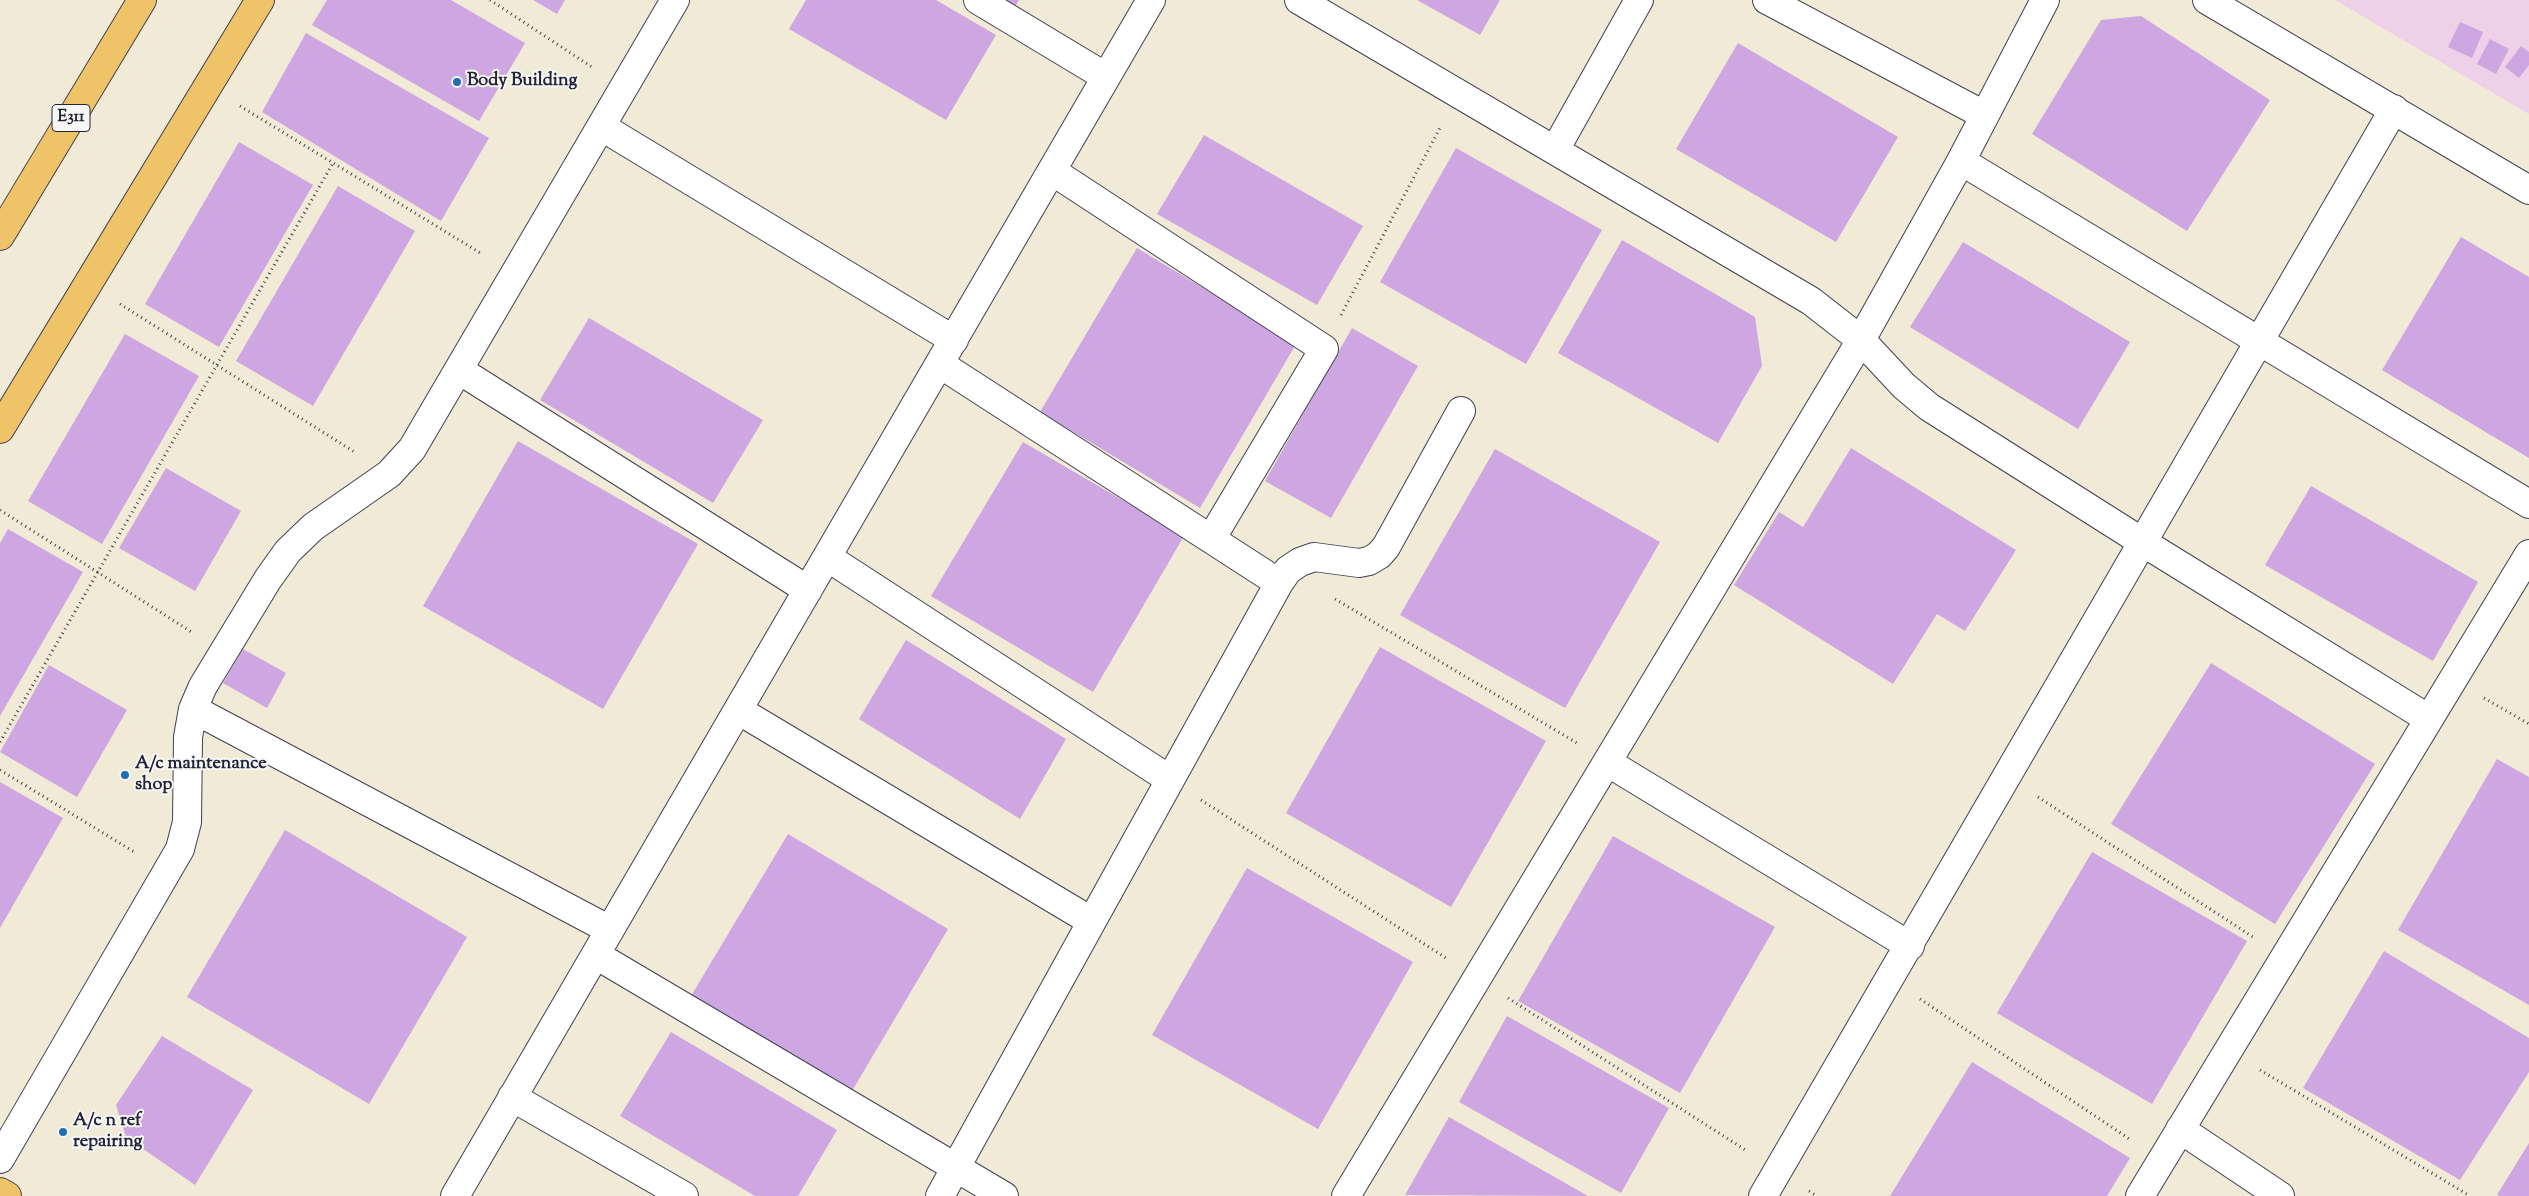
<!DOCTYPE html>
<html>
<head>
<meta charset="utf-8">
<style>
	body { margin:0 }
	canvas { display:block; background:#f0ead6 }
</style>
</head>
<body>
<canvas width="2529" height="1196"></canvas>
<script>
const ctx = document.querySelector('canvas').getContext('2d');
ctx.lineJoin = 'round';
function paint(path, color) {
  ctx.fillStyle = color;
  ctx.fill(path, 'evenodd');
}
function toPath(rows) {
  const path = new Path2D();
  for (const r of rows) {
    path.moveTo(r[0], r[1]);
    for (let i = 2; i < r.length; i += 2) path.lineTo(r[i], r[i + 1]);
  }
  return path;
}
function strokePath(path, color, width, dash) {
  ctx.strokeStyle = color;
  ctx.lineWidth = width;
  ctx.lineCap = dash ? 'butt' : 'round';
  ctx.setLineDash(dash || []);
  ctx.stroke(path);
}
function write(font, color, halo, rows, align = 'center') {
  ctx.font = font + ' "Sorts Mill Goudy",serif';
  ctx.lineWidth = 4;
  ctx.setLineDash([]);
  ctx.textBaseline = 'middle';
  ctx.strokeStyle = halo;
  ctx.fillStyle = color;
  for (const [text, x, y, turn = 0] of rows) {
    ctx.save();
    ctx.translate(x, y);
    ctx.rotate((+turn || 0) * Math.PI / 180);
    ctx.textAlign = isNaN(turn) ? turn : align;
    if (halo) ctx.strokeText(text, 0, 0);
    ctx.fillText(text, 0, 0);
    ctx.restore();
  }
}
paint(toPath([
	[2335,0,2529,0,2529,114]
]), '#eed0e8');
paint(toPath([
	[327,0,451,0,525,43,479,121,312,25],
	[533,0,565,0,557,14],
	[806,0,936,0,996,35,946,120,789,29],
	[1002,0,1019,0,1015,7],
	[1417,0,1500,0,1480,35],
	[2141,16,2270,100,2187,231,2032,134,2101,20],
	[2460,22,2483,32,2472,58,2448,47],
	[306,33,489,138,441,221,262,112],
	[2490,39,2509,49,2496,74,2477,64],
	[1738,43,1898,137,1836,242,1676,149],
	[2521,46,2529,52,2529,65,2519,78,2505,67],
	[1204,135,1363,226,1317,305,1157,214],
	[239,142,313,185,219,347,145,304],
	[1456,148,1602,230,1526,364,1380,282],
	[338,186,415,231,313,406,236,361],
	[2461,237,2529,277,2529,458,2382,370],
	[1622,240,1755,317,1762,366,1718,443,1558,353],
	[1963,242,2130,342,2078,429,1910,327],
	[1137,248,1296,344,1200,508,1040,412],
	[589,318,763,420,713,503,540,400],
	[1352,328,1418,366,1331,518,1265,481],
	[125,334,199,376,102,544,28,501],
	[518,441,698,544,603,709,423,606],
	[1023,442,1184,536,1093,692,931,596],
	[1851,448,2016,550,1965,631,1937,614,1893,684,1734,585,1779,512,1803,527],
	[1495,449,1660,542,1565,708,1400,615],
	[166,468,241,511,195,591,119,548],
	[2311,486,2478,582,2433,661,2265,565],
	[8,529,83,572,0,716,0,543],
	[906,640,1066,739,1020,819,859,719],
	[1380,647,1546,741,1451,907,1286,813],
	[243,649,286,673,267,708,223,683],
	[2211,663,2375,764,2275,924,2111,824],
	[49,665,127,710,77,797,0,752],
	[2497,759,2529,777,2529,1005,2398,930],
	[0,782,63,818,0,928],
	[285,830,467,937,369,1104,187,997],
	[788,834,948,929,849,1096,688,1001],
	[1613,836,1775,927,1680,1093,1518,1001],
	[2092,852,2247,941,2152,1104,1997,1013],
	[1247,868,1413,962,1318,1129,1152,1035],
	[2384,951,2529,1038,2529,1072,2460,1180,2303,1088],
	[1507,1016,1669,1108,1621,1193,1459,1102],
	[671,1032,837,1130,798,1196,755,1196,620,1116],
	[162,1036,253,1090,195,1185,126,1137,116,1105],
	[1972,1062,2130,1158,2107,1196,1890,1196],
	[1449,1117,1588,1196,1405,1195],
	[2529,1143,2529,1196,2500,1196,2497,1195]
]), '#cea6e1');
const minor = toPath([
	[978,0,1106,77],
	[1299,0,1811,301,1861,340,1904,386,1929,407,2144,543,2429,719],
	[1767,0,1984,115],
	[2207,0,2529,190],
	[602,127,954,340],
	[1555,150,1639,0],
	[1961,161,2529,504],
	[1052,171,1324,349,1211,539],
	[940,364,1279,583],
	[459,370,808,590],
	[827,557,1169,779],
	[193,709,610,930],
	[738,710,1091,921],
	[1607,762,1910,946],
	[596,955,1004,1196],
	[512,1097,684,1196],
	[2180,1129,2280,1196],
	[0,1159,180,849,187,822,188,737,193,709,203,686,268,579,288,551,313,527,389,474,412,449,675,0],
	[455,1196,1151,0],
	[940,1196,1279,583,1288,570,1300,562,1314,557,1359,563,1369,561,1379,555,1386,547,1461,411],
	[1346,1196,1861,340,1961,161,2045,0],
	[1763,1196,2394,109],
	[2140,1196,2529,554]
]);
const major = toPath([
	[0,1192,7,1196]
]);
const highway = toPath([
	[0,236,142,0],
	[0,429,260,0]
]);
strokePath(minor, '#414052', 30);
strokePath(major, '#414052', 30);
strokePath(highway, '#414052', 30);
strokePath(toPath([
	[490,0,592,67],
	[240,106,482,254],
	[120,304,356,453],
	[1341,315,1441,126],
	[0,510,193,633],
	[1335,599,1577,743],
	[2484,698,2529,724],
	[0,742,333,163],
	[0,770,136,853],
	[2038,797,2253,937],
	[1201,800,1446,958],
	[1508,998,1747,1151],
	[1920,999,2131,1140],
	[2260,1070,2470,1196],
	[1809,1191,1817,1196]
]), '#414052', 3, [1, 4]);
strokePath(minor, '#fff', 28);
strokePath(major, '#efc469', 28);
strokePath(highway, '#efc469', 28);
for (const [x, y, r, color] of [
	[457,82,5,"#1f6fb2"],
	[125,775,5,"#1f6fb2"],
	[63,1132,5,"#1f6fb2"]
]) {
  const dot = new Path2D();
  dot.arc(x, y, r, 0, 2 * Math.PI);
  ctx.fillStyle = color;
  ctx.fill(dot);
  strokePath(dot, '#f6f6f2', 2);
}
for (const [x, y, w] of [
	[71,118,38]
]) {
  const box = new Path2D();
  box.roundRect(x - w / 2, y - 13.5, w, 27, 4);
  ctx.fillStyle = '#f6f6f2';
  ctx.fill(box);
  strokePath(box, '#22223b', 1);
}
write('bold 16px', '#22223b', null, [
	["E311",71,118]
]);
write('bold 18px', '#22223b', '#f6f6f2', [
	["Body Building",467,82],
	["A/c maintenance",135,765],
	["shop",135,786],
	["A/c n ref",73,1122],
	["repairing",73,1143]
], 'left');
</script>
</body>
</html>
